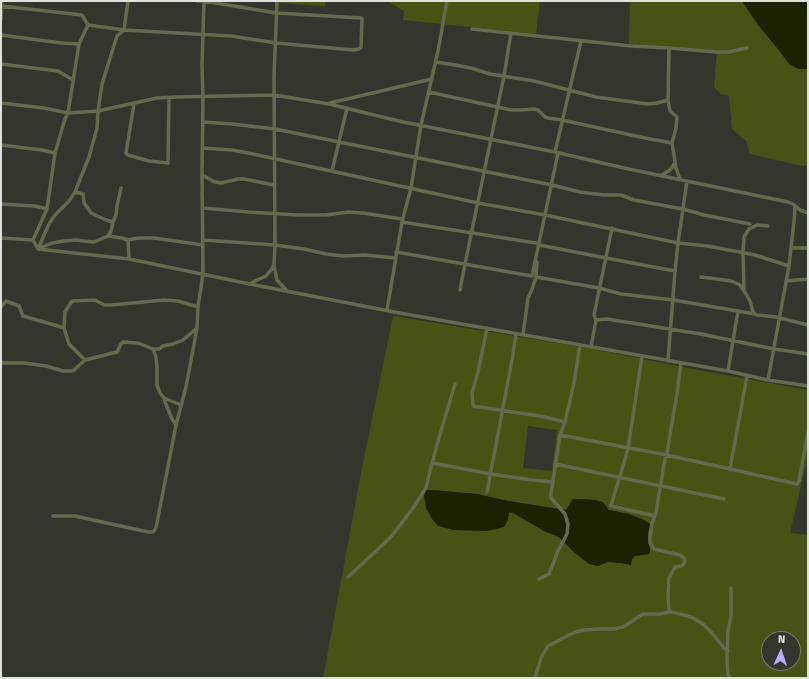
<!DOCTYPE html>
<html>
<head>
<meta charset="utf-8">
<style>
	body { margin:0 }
	#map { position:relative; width:809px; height:679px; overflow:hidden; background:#34362e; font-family:"Fira Sans",sans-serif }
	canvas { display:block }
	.frame { position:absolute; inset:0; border:2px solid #dfe1dc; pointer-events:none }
	.north { position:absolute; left:761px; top:631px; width:40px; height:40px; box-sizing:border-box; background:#34362e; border:1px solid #787a74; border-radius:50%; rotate:3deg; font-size:11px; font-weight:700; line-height:16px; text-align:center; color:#dfe1dc }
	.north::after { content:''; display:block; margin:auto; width:14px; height:18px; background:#b8abf7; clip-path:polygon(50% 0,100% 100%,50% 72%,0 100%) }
</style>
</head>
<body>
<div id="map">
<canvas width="809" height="679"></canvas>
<div class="frame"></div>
<div class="north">N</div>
</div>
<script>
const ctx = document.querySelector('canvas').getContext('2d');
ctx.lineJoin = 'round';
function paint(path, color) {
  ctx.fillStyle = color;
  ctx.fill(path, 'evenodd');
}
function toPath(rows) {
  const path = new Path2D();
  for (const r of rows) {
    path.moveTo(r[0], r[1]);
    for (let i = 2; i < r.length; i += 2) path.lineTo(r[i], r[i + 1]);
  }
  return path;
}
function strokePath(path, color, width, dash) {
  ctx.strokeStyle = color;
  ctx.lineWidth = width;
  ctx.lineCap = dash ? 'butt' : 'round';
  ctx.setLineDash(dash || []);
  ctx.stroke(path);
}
paint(toPath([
	[280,1,326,1,325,6,279,3],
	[387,1,540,1,536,34,403,20,404,11],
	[630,1,808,1,808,166,798,165,750,154,746,141,732,129,729,96,720,94,714,87,717,51,629,44],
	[393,316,587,348,703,371,808,390,808,456,790,533,808,535,808,678,323,678,361,473],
	[528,426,557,430,552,471,523,468],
	[434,490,453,492,477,494,508,501,566,510,573,499,603,502,608,510,629,514,644,520,650,524,648,533,648,541,650,547,648,554,635,556,632,559,631,565,621,563,608,562,598,566,575,553,559,537,544,531,515,514,509,512,488,531,454,530],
	[769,639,793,639,793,663,769,663]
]), '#475214');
paint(toPath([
	[742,1,808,1,808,69,798,69,789,64,781,53,758,25],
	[426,490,434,490,453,492,477,494,508,501,566,510,573,499,584,499,596,500,603,502,609,510,629,514,644,520,650,524,648,533,650,551,649,554,635,556,632,559,631,565,621,563,608,562,598,566,589,564,575,553,559,537,544,531,515,514,509,512,508,520,504,527,488,531,454,530,438,526,432,519,426,508,424,496]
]), '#1c2200');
strokePath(toPath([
	[1,6,82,15,88,25],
	[1,19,2,1],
	[472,29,631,46,669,48,716,52,728,52,747,48],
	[1,35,61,43,79,44,88,25,124,30,231,36,276,43,353,50,359,49,361,47,362,18,276,13,204,1,197,1],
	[79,44,68,113,98,111,157,98,176,97,274,95,329,104,403,122,555,152,624,168,788,202,793,204,800,210,808,213],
	[669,48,668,100,670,111,677,117,676,128,672,143,676,168,680,179],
	[436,62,455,65,471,68,490,74,534,81,596,97,648,104,657,103,668,100],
	[1,64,58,71,73,80],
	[429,92,511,110,521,110,534,109,538,110,545,117,548,118,562,120,645,138,672,143],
	[1,103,44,108,68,113,65,119,55,153,47,209,33,240],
	[330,103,432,79],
	[134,104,126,153,128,155,149,161,168,163,169,98],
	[203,122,232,124,275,129,552,185,580,192,604,195,621,195,634,200,683,209,704,215,750,224],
	[1,145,42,150,55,153],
	[202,148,232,150,253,154,478,203,545,215,678,243,708,246,755,255,789,266],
	[555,152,581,41],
	[332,171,347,108],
	[202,175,215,182,221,183,238,179,244,179,274,185],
	[662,175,670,170,674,164],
	[121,188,117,206,116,215,113,222,111,231,108,236,94,242,75,240,64,241,52,243,38,249,49,224,55,215,69,201,75,192,89,157,97,128,98,111,102,84,117,36,124,30,128,1],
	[75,192,83,194,84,203,91,213,106,220,113,222],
	[1,204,35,206,47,209],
	[203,208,248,212,298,215,326,215,348,212,363,213,402,219],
	[402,222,536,243],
	[108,236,122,238,128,240],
	[1,238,33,240,38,249,129,259,250,284,394,312,728,371,768,380,808,386],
	[203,240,275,245,304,249,326,254,343,256,365,255,395,258],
	[539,245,606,258,675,271],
	[791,248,808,248],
	[396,252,532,276,558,153],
	[129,259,128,240,138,238,154,238,203,245],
	[274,266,277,280,287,291],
	[536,277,599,288,621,294,673,300,755,314],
	[701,277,731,281,740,285,746,294,750,301,753,312,755,314,757,315,776,317,808,325],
	[786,281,808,279],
	[250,284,255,281,266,276,271,270,274,265,275,245,274,76,277,1],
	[744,289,743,253,744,237,749,229,757,225,768,226],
	[460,290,465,264,504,76,511,33],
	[1,307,6,301,19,306,23,316,58,326,64,328],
	[387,310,402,222,411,188,421,125,438,51,447,1],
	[596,320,607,319,701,334,774,349,808,354],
	[487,328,478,372,472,393,473,406,540,416,565,422],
	[523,335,528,298,532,289,536,277,537,262],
	[591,347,596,320,594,315,612,228],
	[153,349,156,357,157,367,157,385,160,393,164,398,181,405],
	[642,356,628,449,611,506,655,516],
	[85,360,69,344,64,328,65,312,72,301,95,300,104,305,112,305,164,300,178,301,198,307],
	[668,361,675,271,678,243,687,181],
	[1,362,4,363,24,363,46,366,63,371,73,371,85,360,117,352,121,344,123,342,138,343,153,349,159,349,163,346,173,344,183,340,197,328],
	[728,371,738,311],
	[768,380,789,266,794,221,795,206],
	[164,398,165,402,172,419,176,425],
	[560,435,667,455,730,469,797,484,799,481,808,432],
	[432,463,441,431,455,384],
	[555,464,724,499],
	[730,469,747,376],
	[487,492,512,360,516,334],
	[53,516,75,516,148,532,153,532,156,528,176,425,186,387,197,328,198,307,203,274,202,175,203,97,202,66,204,1],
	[348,577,391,537,413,508,426,488,432,463,491,474,532,480,553,482],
	[539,579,549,574,558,551,567,534,568,524,565,514,551,498,551,494,560,435,565,422,574,383,580,345],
	[669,612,676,613,691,617,698,621,703,624,712,633,724,648,728,651],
	[535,678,541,658,545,651,548,646,569,635,576,632,584,630,599,629,614,629,623,627,643,614,660,614,669,612,668,595,669,578,675,567,682,566,685,562,684,558,680,555,654,549,650,543,650,536,652,524,656,512,665,459,667,455,669,440,677,394,681,363],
	[730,678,728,675,727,660,728,630,731,616,731,588]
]), '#646a4e', 3.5);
</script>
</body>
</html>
